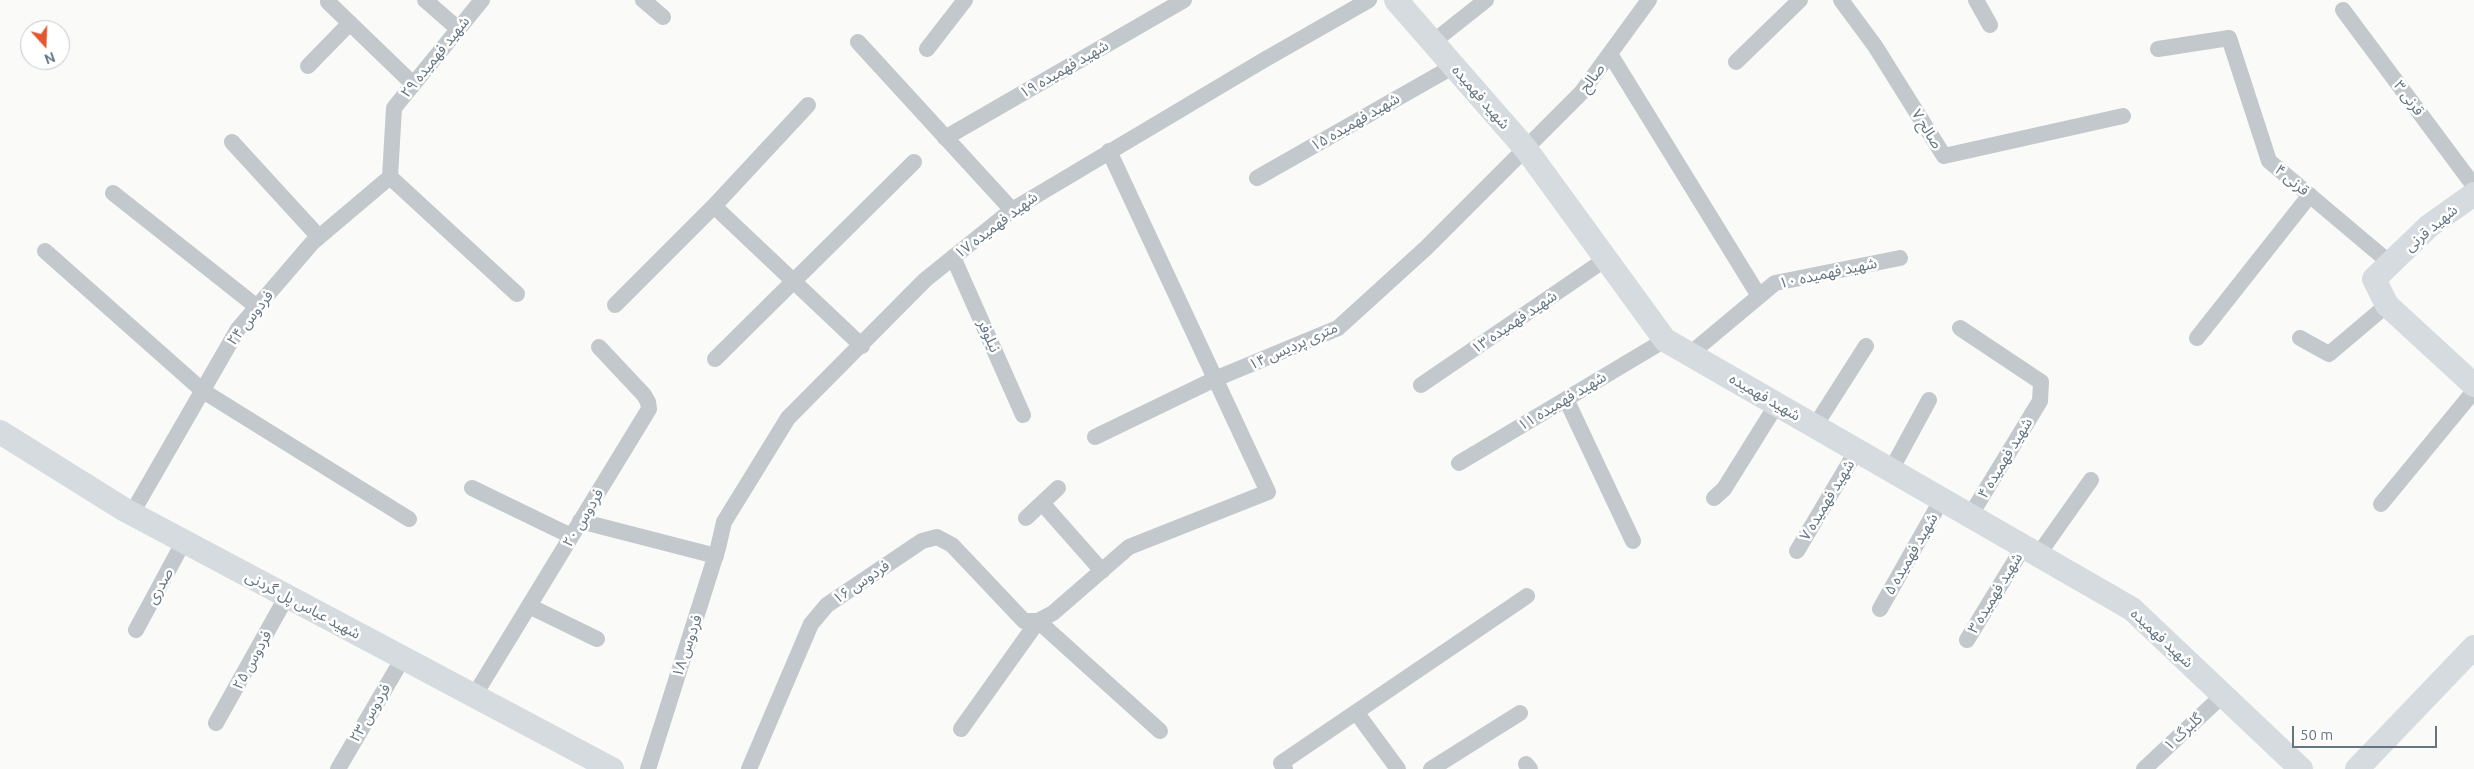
<!DOCTYPE html>
<html>
<head>
<meta charset="utf-8">
<style>
	body { margin:0 }
	#map { position:relative; width:2474px; height:769px; overflow:hidden; background:#fafaf8; font-family:Ubuntu,sans-serif }
	canvas { display:block }
	.north { position:absolute; left:20px; top:20px; width:50px; height:50px; box-sizing:border-box; background:#fff; border:1px solid #c1c8cd; border-radius:50%; rotate:160deg; font-size:14px; font-weight:700; line-height:20px; text-align:center; color:#657683 }
	.north::after { content:''; display:block; margin:auto; width:18px; height:22px; background:#e4572e; clip-path:polygon(50% 0,100% 100%,50% 72%,0 100%) }
	.scale { position:absolute; left:2292px; top:726px; width:145px; height:22px; box-sizing:border-box; border:2px solid #657683; border-top:0; padding-left:6px; font-size:15px; line-height:18px; white-space:nowrap; color:#657683; -webkit-text-stroke:4px #fff; paint-order:stroke }
</style>
</head>
<body>
<div id="map">
<canvas width="2474" height="769"></canvas>
<div class="north">N</div>
<div class="scale">50 m</div>
</div>
<script>
const ctx = document.querySelector('canvas').getContext('2d');
ctx.lineJoin = 'round';
function toPath(rows) {
  const path = new Path2D();
  for (const r of rows) {
    path.moveTo(r[0], r[1]);
    for (let i = 2; i < r.length; i += 2) path.lineTo(r[i], r[i + 1]);
  }
  return path;
}
function strokePath(path, color, width, dash) {
  ctx.strokeStyle = color;
  ctx.lineWidth = width;
  ctx.lineCap = dash ? 'butt' : 'round';
  ctx.setLineDash(dash || []);
  ctx.stroke(path);
}
function write(font, color, halo, rows, align = 'center') {
  ctx.font = font + ' Ubuntu,"Noto Sans Arabic",sans-serif';
  ctx.lineWidth = 5;
  ctx.setLineDash([]);
  ctx.textBaseline = 'middle';
  ctx.strokeStyle = halo;
  ctx.fillStyle = color;
  for (const [text, x, y, turn = 0] of rows) {
    ctx.save();
    ctx.translate(x, y);
    ctx.rotate((+turn || 0) * Math.PI / 180);
    ctx.textAlign = isNaN(turn) ? turn : align;
    if (halo) ctx.strokeText(text, 0, 0);
    ctx.fillText(text, 0, 0);
    ctx.restore();
  }
}
strokePath(toPath([
	[425,0,457,28],
	[643,0,663,17],
	[1841,0,1875,46,1944,156,2123,116],
	[1976,0,1990,25],
	[328,2,413,84],
	[2343,10,2474,186],
	[858,42,1012,210],
	[1433,42,1486,0],
	[927,49,965,0],
	[2158,49,2229,38,2269,161,2390,263],
	[1610,54,1759,296],
	[1736,62,1800,0],
	[308,66,350,23],
	[808,105,714,206,862,346],
	[945,138,1184,0],
	[232,142,319,237],
	[390,177,394,108,482,0],
	[390,177,517,294],
	[1257,178,1454,66],
	[113,193,257,307],
	[45,251,203,391,409,519],
	[953,257,1023,415],
	[615,305,714,206],
	[1960,328,2041,382,2040,401,1970,516],
	[2197,338,2310,195],
	[2300,338,2329,354,2387,305],
	[1690,354,1775,283,1900,258],
	[715,359,914,162],
	[1421,385,1606,259],
	[1566,399,1633,541],
	[1815,426,1866,346],
	[1095,437,1215,379,1338,328,1426,248,1581,93,1649,0],
	[1459,463,1665,340],
	[1891,470,1929,400],
	[472,488,571,536],
	[1714,498,1724,489,1777,404],
	[1042,503,1102,571],
	[2381,504,2474,391],
	[132,513,238,329,312,243,390,177],
	[1026,518,1058,488],
	[580,521,716,556],
	[1797,551,1857,450],
	[2038,555,2091,480],
	[529,606,597,639],
	[1880,609,1942,499],
	[1038,621,1160,731],
	[136,630,184,541],
	[1967,640,2024,546],
	[474,696,649,409,648,402,644,395,599,347],
	[1356,712,1398,769],
	[216,723,287,596],
	[961,729,1038,621,1053,613,1129,547,1268,492,1109,151],
	[1526,764,1530,769],
	[338,769,403,658],
	[648,769,718,548,724,522,788,418,925,280,1012,210,1264,60,1369,0],
	[749,769,811,624,827,605,922,541,937,537,952,545,1024,621,1038,621],
	[1285,769,1281,763,1527,596],
	[1431,769,1520,713],
	[2144,769,2223,695]
]), '#c3c8cc', 16);
strokePath(toPath([
	[1396,0,1526,149,1665,340,2132,609,2301,769],
	[2474,194,2429,226,2374,279,2387,305,2474,385],
	[0,432,125,510,612,769],
	[2357,769,2474,647]
]), '#d6dbdf', 24);
write('15px', '#657683', '#fff', [
	["شهید فهمیده ۲۹",435,57,-51],
	["شهید فهمیده ۱۹",1064,69,-30],
	["صالح",1592,78,-53],
	["شهید فهمیده",1481,97,49],
	["قرنی ۳",2409,98,53],
	["شهید فهمیده ۱۵",1355,122,-30],
	["صالح ۷",1927,129,58],
	["قرنی ۴",2292,180,40],
	["شهید فهمیده ۱۷",996,225,-37],
	["شهید قرنی",2431,228,-40],
	["شهید فهمیده ۱۰",1828,273,-12],
	["فردوس ۲۴",250,318,-52],
	["شهید فهمیده ۱۳",1514,322,-34],
	["نیلوفر",989,336,66],
	["۱۴ متری پردیس",1293,346,-24],
	["شهید فهمیده",1765,397,30],
	["شهید فهمیده ۱۱",1562,401,-31],
	["شهید فهمیده ۴",2005,458,-59],
	["شهید فهمیده ۷",1827,500,-59],
	["فردوس ۲۰",583,518,-59],
	["شهید فهمیده ۵",1911,554,-60],
	["فردوس ۱۶",861,582,-34],
	["صدری",160,586,-61],
	["شهید فهمیده ۳",1995,593,-59],
	["شهید عباس پل گردنی",303,605,28],
	["شهید فهمیده",2162,638,43],
	["فردوس ۱۸",687,646,-71],
	["فردوس ۲۵",252,660,-61],
	["فردوس ۲۳",370,713,-59],
	["گلبرگ ۱",2183,732,-43]
]);
</script>
</body>
</html>
